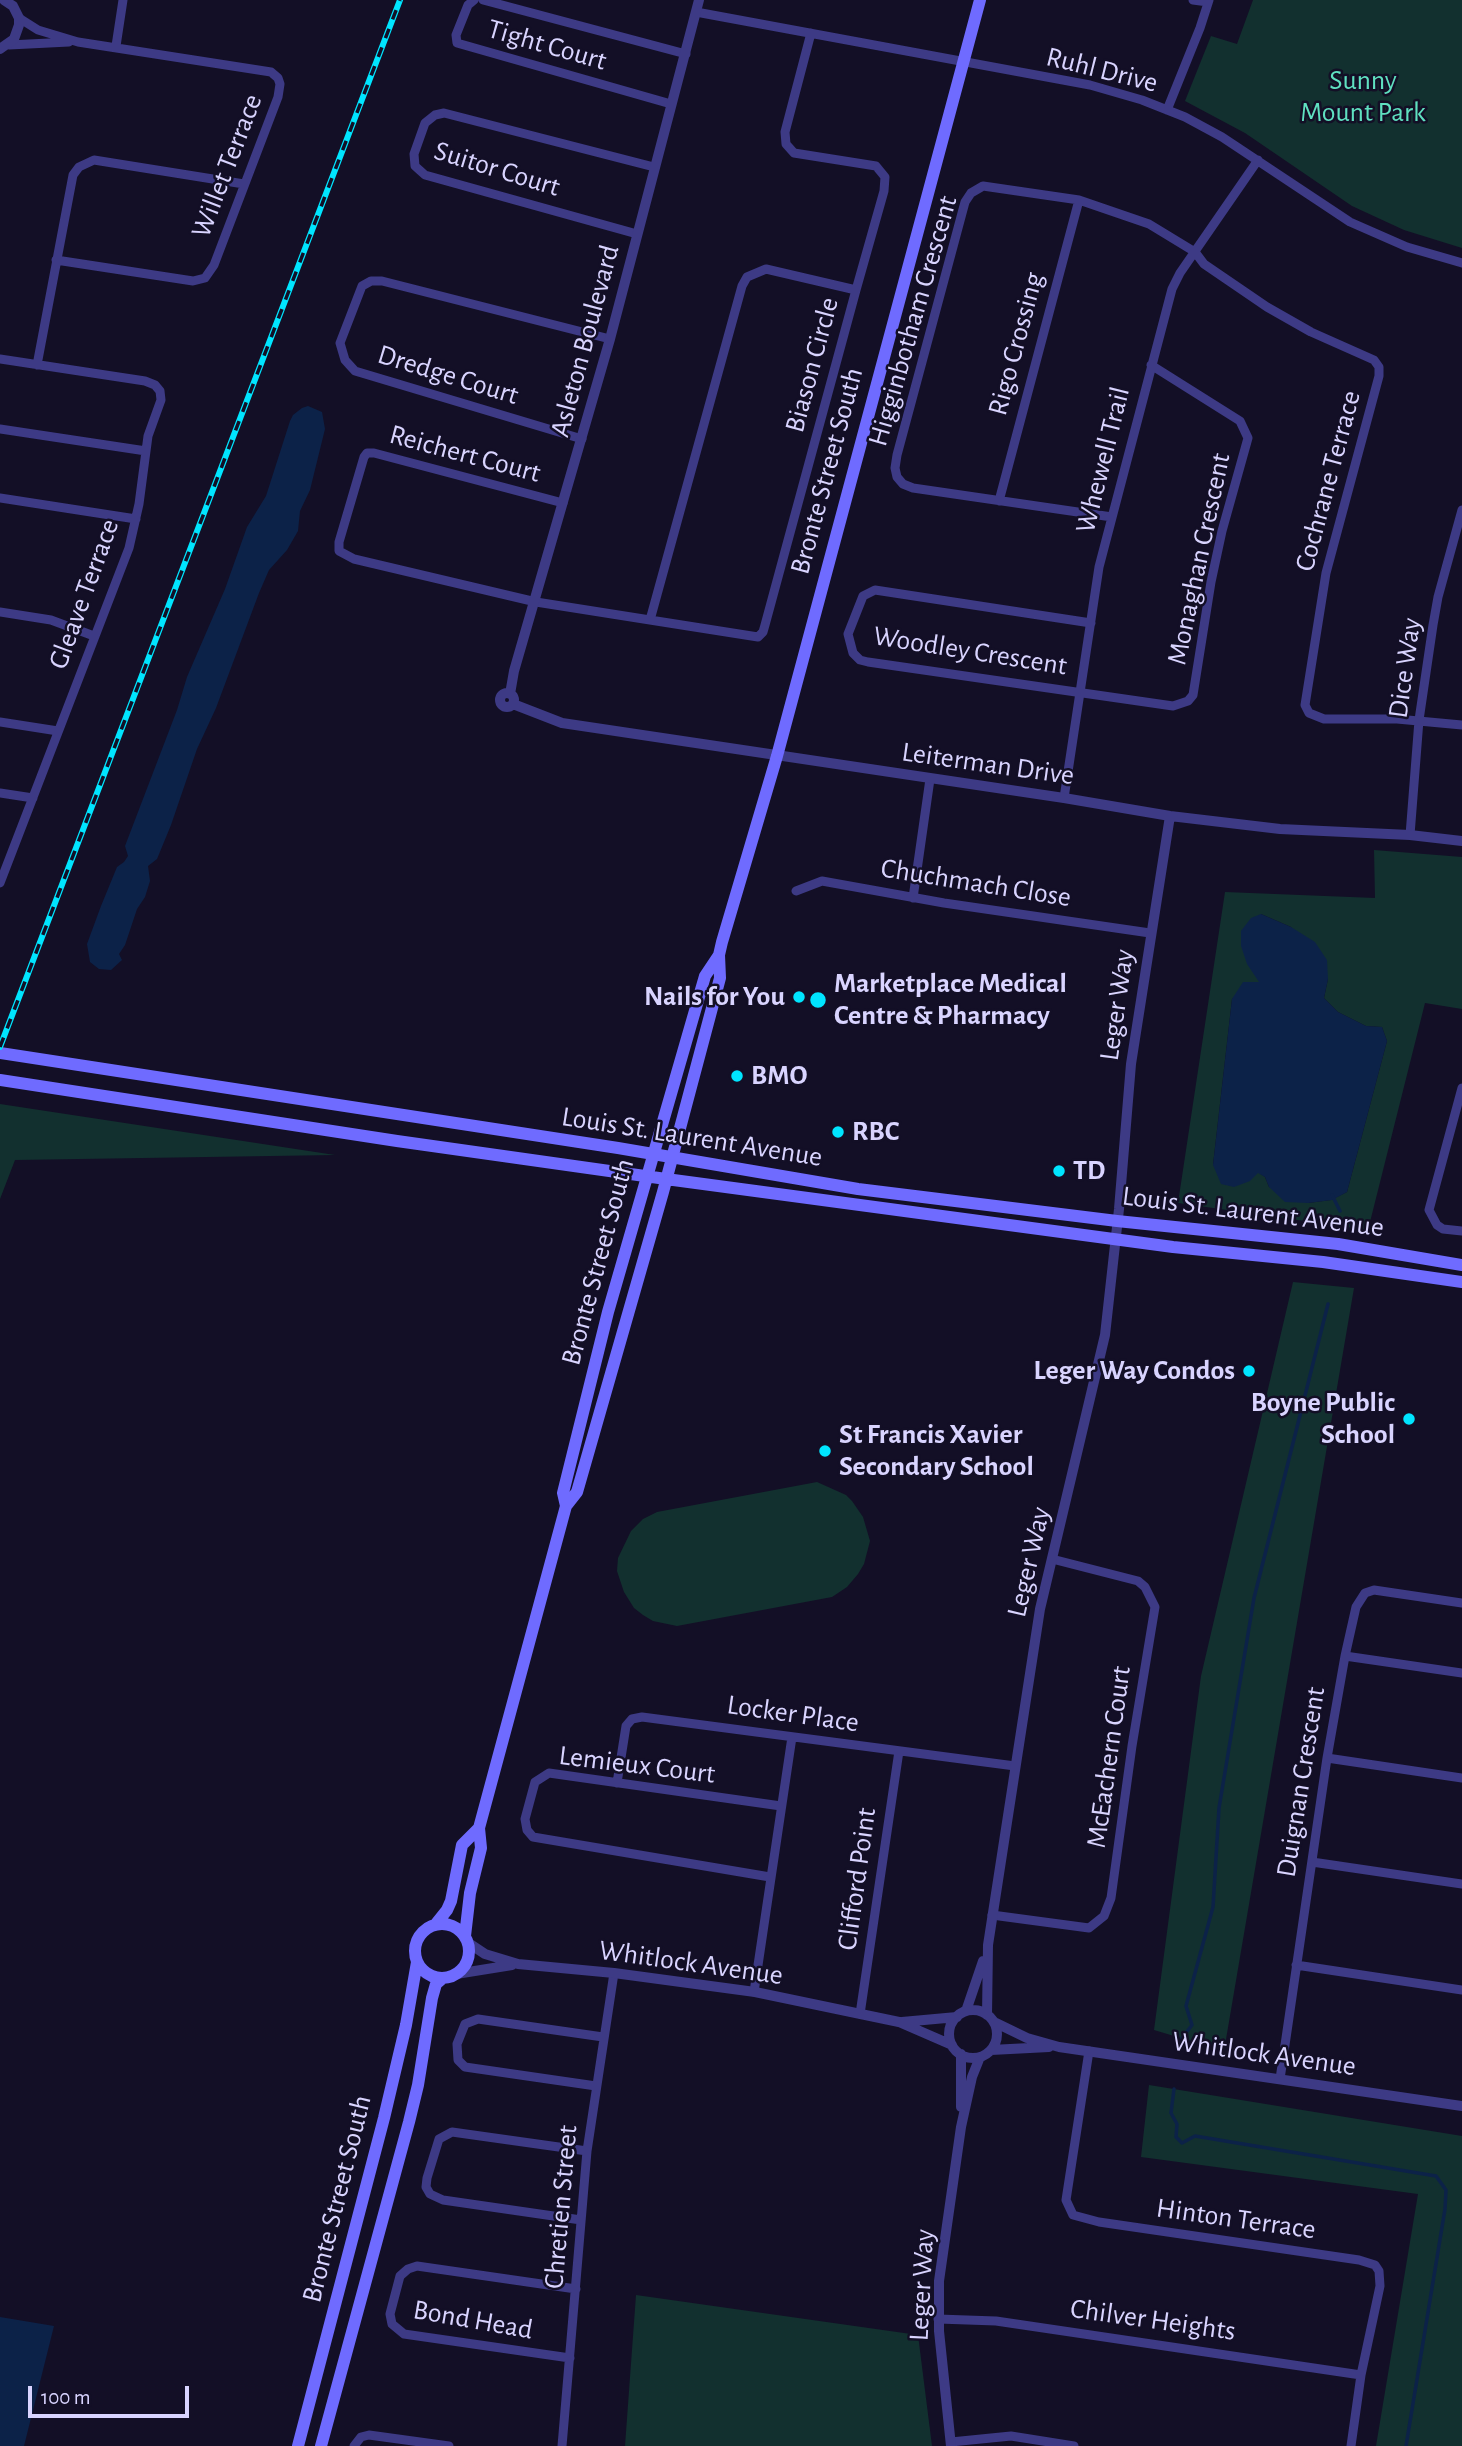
<!DOCTYPE html>
<html>
<head>
<meta charset="utf-8">
<style>
	body { margin:0 }
	#map { position:relative; width:1462px; height:2446px; overflow:hidden; background:#130f26; font-family:"Alegreya Sans",sans-serif }
	canvas { display:block }
	.scale { position:absolute; left:28px; top:2386px; width:161px; height:32px; box-sizing:border-box; border:4px solid #d9d4ff; border-top:0; padding-left:9px; font-size:21px; line-height:24px; white-space:nowrap; color:#d9d4ff; -webkit-text-stroke:5px #130f26; paint-order:stroke }
</style>
</head>
<body>
<div id="map">
<canvas width="1462" height="2446"></canvas>
<div class="scale">100 m</div>
</div>
<script>
const ctx = document.querySelector('canvas').getContext('2d');
ctx.lineJoin = 'round';
function paint(path, color) {
  ctx.fillStyle = color;
  ctx.fill(path, 'evenodd');
}
function toPath(rows) {
  const path = new Path2D();
  for (const r of rows) {
    if (r.length === 3) {
      path.moveTo(r[0] + r[2], r[1]);
      path.arc(r[0], r[1], r[2], 0, 2 * Math.PI);
      continue;
    }
    path.moveTo(r[0], r[1]);
    for (let i = 2; i < r.length; i += 2) path.lineTo(r[i], r[i + 1]);
  }
  return path;
}
function strokePath(path, color, width, dash) {
  ctx.strokeStyle = color;
  ctx.lineWidth = width;
  ctx.lineCap = dash ? 'butt' : 'round';
  ctx.setLineDash(dash || []);
  ctx.stroke(path);
}
function write(font, color, halo, rows, align = 'center') {
  ctx.font = font + ' "Alegreya Sans",sans-serif';
  ctx.lineWidth = 5;
  ctx.setLineDash([]);
  ctx.textBaseline = 'middle';
  ctx.strokeStyle = halo;
  ctx.fillStyle = color;
  for (const [text, x, y, turn = 0] of rows) {
    ctx.save();
    ctx.translate(x, y);
    ctx.rotate((+turn || 0) * Math.PI / 180);
    ctx.textAlign = isNaN(turn) ? turn : align;
    if (halo) ctx.strokeText(text, 0, 0);
    ctx.fillText(text, 0, 0);
    ctx.restore();
  }
}
paint(toPath([
	[1253,0,1462,0,1462,248,1404,230,1352,206,1245,133,1185,101,1211,36,1237,44],
	[1374,850,1462,857,1462,1009,1425,1003,1368,1230,1178,1203,1225,892,1375,898],
	[1261,914,1291,927,1328,979,1324,998,1338,1012,1366,1026,1382,1027,1387,1041,1347,1192,1331,1200,1308,1203,1269,1187,1265,1177,1258,1172,1213,1165,1232,999,1260,983],
	[0,1104,335,1155,15,1160,0,1199],
	[1293,1282,1354,1288,1224,2051,1154,2030,1201,1676],
	[817,1482,846,1495,852,1501,863,1517,870,1541,864,1564,858,1574,847,1587,832,1597,677,1626,653,1621,643,1615,634,1608,624,1592,617,1571,618,1558,631,1531,643,1519,657,1512],
	[1149,2085,1462,2136,1462,2446,1376,2446,1418,2194,1141,2157],
	[636,2295,918,2335,932,2446,625,2446]
]), '#12302f');
paint(toPath([
	[308,406,322,412,325,429,310,490,300,511,298,531,287,550,269,570,259,593,216,708,197,749,171,825,157,859,148,866,150,881,145,897,137,909,125,945,119,954,122,960,111,970,99,969,90,962,87,944,101,906,117,867,124,862,128,856,125,846,177,710,187,677,225,589,247,527,266,496,290,421,293,415,302,408],
	[1261,914,1291,927,1315,942,1327,960,1328,979,1324,998,1338,1012,1366,1026,1382,1027,1387,1041,1347,1192,1332,1200,1308,1203,1285,1202,1269,1187,1265,1177,1258,1173,1250,1181,1234,1187,1221,1184,1213,1165,1232,999,1243,982,1259,982,1247,964,1241,946,1241,931,1251,918],
	[0,2317,54,2326,24,2446,0,2446]
]), '#0c2248');
strokePath(toPath([
	[1332,1195,1340,1211],
	[1182,2038,1192,2025,1186,2006,1213,1907,1219,1808,1254,1598,1328,1304],
	[1174,2089,1171,2113,1177,2124,1176,2137,1182,2143,1195,2136,1436,2176,1446,2190,1445,2209,1406,2446]
]), '#0c2248', 3.5);
strokePath(toPath([
	[474,0,468,5,456,35,457,43,671,104],
	[483,0,686,54],
	[1193,0,1208,2],
	[696,12,1090,85,1142,100,1185,117,1222,137,1350,222,1407,247,1462,263],
	[19,18,38,30,78,42,271,72,278,78,280,84,278,97,214,265,205,278,193,281,56,260],
	[811,33,785,132,786,144,794,153,876,166,885,177,884,191,856,290],
	[9,45,69,42],
	[116,46,123,0],
	[1167,110,1200,28,1209,0],
	[637,234,425,175,415,166,414,154,425,123,435,115,444,113,654,167],
	[0,359,145,381,155,385,160,391,161,400,148,436,139,504,129,548,0,883],
	[37,365,73,175,79,167,94,160,244,184],
	[0,429,146,451],
	[582,439,355,371,345,360,340,343,362,286,371,281,382,281,610,339],
	[0,498,136,519],
	[999,501,1079,200],
	[563,503,374,453,367,453,364,457,339,542,339,551,354,559,536,602,650,620,758,637,763,632,765,625,856,290,766,269,747,277,742,286,650,620],
	[1112,517,913,488,903,484,897,477,895,468,897,455,965,202,971,193,983,186,1079,200,1149,224,1195,252,1204,264,1267,307,1311,332,1374,360,1379,367,1379,376,1326,573,1305,705,1309,713,1324,719,1397,719,1462,725],
	[0,612,51,620,94,636],
	[1091,623,875,590,863,596,848,634,853,653,860,660,868,662,1173,706,1188,701,1193,695,1211,582,1222,531,1248,438,1240,421,1151,365],
	[0,722,58,731],
	[0,793,33,798],
	[1064,798,1099,567,1172,289,1180,273,1258,160],
	[1410,835,1419,720,1433,625,1438,597,1462,510],
	[796,891,822,881,944,903,1150,933],
	[913,898,930,779],
	[1462,1088,1429,1210,1437,1225,1443,1229,1462,1231],
	[1345,1656,1462,1673],
	[1327,1758,1462,1778],
	[617,1783,626,1726,632,1719,642,1717,1015,1766],
	[1312,1862,1462,1884],
	[770,1877,533,1837,527,1830,525,1819,535,1782,549,1773,781,1806],
	[992,1915,1089,1928,1104,1916,1111,1898,1132,1746,1155,1607,1145,1587,1138,1581,1052,1559],
	[1296,1965,1462,1990],
	[754,1992,792,1737],
	[860,2014,899,1751],
	[1089,2051,1066,2200,1073,2215,1099,2222,1359,2260,1375,2265,1379,2271,1380,2286,1361,2375,1351,2446],
	[1280,2079,1327,1758,1345,1656,1356,1607,1365,1593,1374,1590,1462,1603],
	[596,2086,465,2067,458,2060,457,2044,465,2024,478,2019,603,2037],
	[581,2220,443,2200,430,2194,426,2187,427,2178,439,2139,452,2132,587,2151],
	[938,2319,996,2321,1361,2375],
	[570,2358,404,2334,392,2324,390,2314,400,2276,408,2269,417,2266,576,2289],
	[951,2442,1011,2436,1074,2446],
	[354,2446,361,2437,369,2435,449,2446],
	[562,2446,587,2151,614,1973]
]), '#3d3a85', 9);
strokePath(toPath([
	[0,49,14,39,19,25,19,18,13,6,4,0],
	[507,700,7],
	[510,694,514,671,610,339,699,0],
	[513,704,562,723,1064,798,1170,816,1280,829,1410,835,1462,841],
	[467,1942,485,1954,518,1964,614,1973,755,1992,899,2022,952,2045],
	[456,1974,512,1965],
	[973,2034,24],
	[966,2011,983,1961],
	[987,2015,988,1945,1040,1609,1105,1335,1119,1209,1131,1064,1170,816],
	[902,2022,957,2017],
	[994,2022,1027,2038,1059,2047,1462,2106],
	[991,2050,1049,2047],
	[961,2054,961,2107],
	[951,2446,939,2331,939,2281,961,2127,972,2077,980,2057]
]), '#3d3a85', 10);
strokePath(toPath([
	[0,1053,618,1148,858,1189,1117,1221,1338,1244,1462,1265],
	[0,1080,397,1141,666,1179,1173,1247,1323,1262,1462,1282],
	[566,1506,563,1493,608,1312,705,976,719,955],
	[442,1951,27],
	[435,1925,447,1910,451,1901,462,1845,479,1828],
	[465,1936,470,1893,481,1848,479,1828,566,1506,577,1492,663,1192,720,978,719,955,722,942,777,756,980,0],
	[298,2446,384,2118,406,2025,417,1962],
	[321,2446,409,2122,418,2085,432,1998,436,1984,443,1978]
]), '#6f6bff', 12);
const rail = toPath([
	[0,1047,400,0]
]);
strokePath(rail, '#00e5ff', 6);
strokePath(rail, '#130f26', 3.5, [10]);
for (const [x, y, r, color] of [
	[799,997,7,"#00e5ff"],
	[818,1000,9,"#00e5ff"],
	[737,1076,7,"#00e5ff"],
	[838,1132,7,"#00e5ff"],
	[1059,1171,7,"#00e5ff"],
	[1249,1371,7,"#00e5ff"],
	[1409,1419,7,"#00e5ff"],
	[825,1451,7,"#00e5ff"]
]) {
  const dot = new Path2D();
  dot.arc(x, y, r, 0, 2 * Math.PI);
  ctx.fillStyle = color;
  ctx.fill(dot);
  strokePath(dot, '#130f26', 2.5);
}
write('28px', '#d9d4ff', '#130f26', [
	["Tight Court",547,45,16],
	["Ruhl Drive",1102,70,14],
	["Willet Terrace",227,166,-69],
	["Suitor Court",497,169,17],
	["Higginbotham Crescent",913,321,-74],
	["Asleton Boulevard",585,341,-75],
	["Rigo Crossing",1016,344,-75],
	["Biason Circle",812,365,-75],
	["Dredge Court",448,375,17],
	["Reichert Court",465,454,15],
	["Whewell Trail",1103,460,-76],
	["Bronte Street South",827,471,-75],
	["Cochrane Terrace",1328,481,-75],
	["Monaghan Crescent",1199,559,-78],
	["Gleave Terrace",84,594,-70],
	["Woodley Crescent",970,651,9],
	["Dice Way",1405,668,-82],
	["Leiterman Drive",988,764,8],
	["Chuchmach Close",976,883,9],
	["Leger Way",1117,1005,-82],
	["Louis St. Laurent Avenue",692,1137,9],
	["Louis St. Laurent Avenue",1253,1212,7],
	["Bronte Street South",598,1262,-75],
	["Leger Way",1029,1562,-77],
	["Locker Place",793,1714,8],
	["McEachern Court",1109,1757,-82],
	["Lemieux Court",637,1765,7],
	["Duignan Crescent",1301,1782,-81],
	["Clifford Point",857,1879,-82],
	["Whitlock Avenue",691,1963,8],
	["Whitlock Avenue",1264,2054,8],
	["Bronte Street South",337,2199,-76],
	["Chretien Street",561,2207,-85],
	["Hinton Terrace",1236,2219,8],
	["Leger Way",922,2285,-87],
	["Bond Head",473,2320,10],
	["Chilver Heights",1153,2320,8]
]);
write('28px', '#5fe0c0', '#130f26', [
	["Sunny",1363,81],
	["Mount Park",1363,113]
]);
write('bold 28px', '#d9d4ff', '#130f26', [
	["Marketplace Medical",834,984],
	["Centre & Pharmacy",834,1016],
	["Nails for You",785,997,"right"],
	["BMO",751,1076],
	["RBC",852,1132],
	["TD",1073,1171],
	["Leger Way Condos",1235,1371,"right"],
	["Boyne Public",1395,1403,"right"],
	["School",1395,1435,"right"],
	["St Francis Xavier",839,1435],
	["Secondary School",839,1467]
], 'left');
</script>
</body>
</html>
